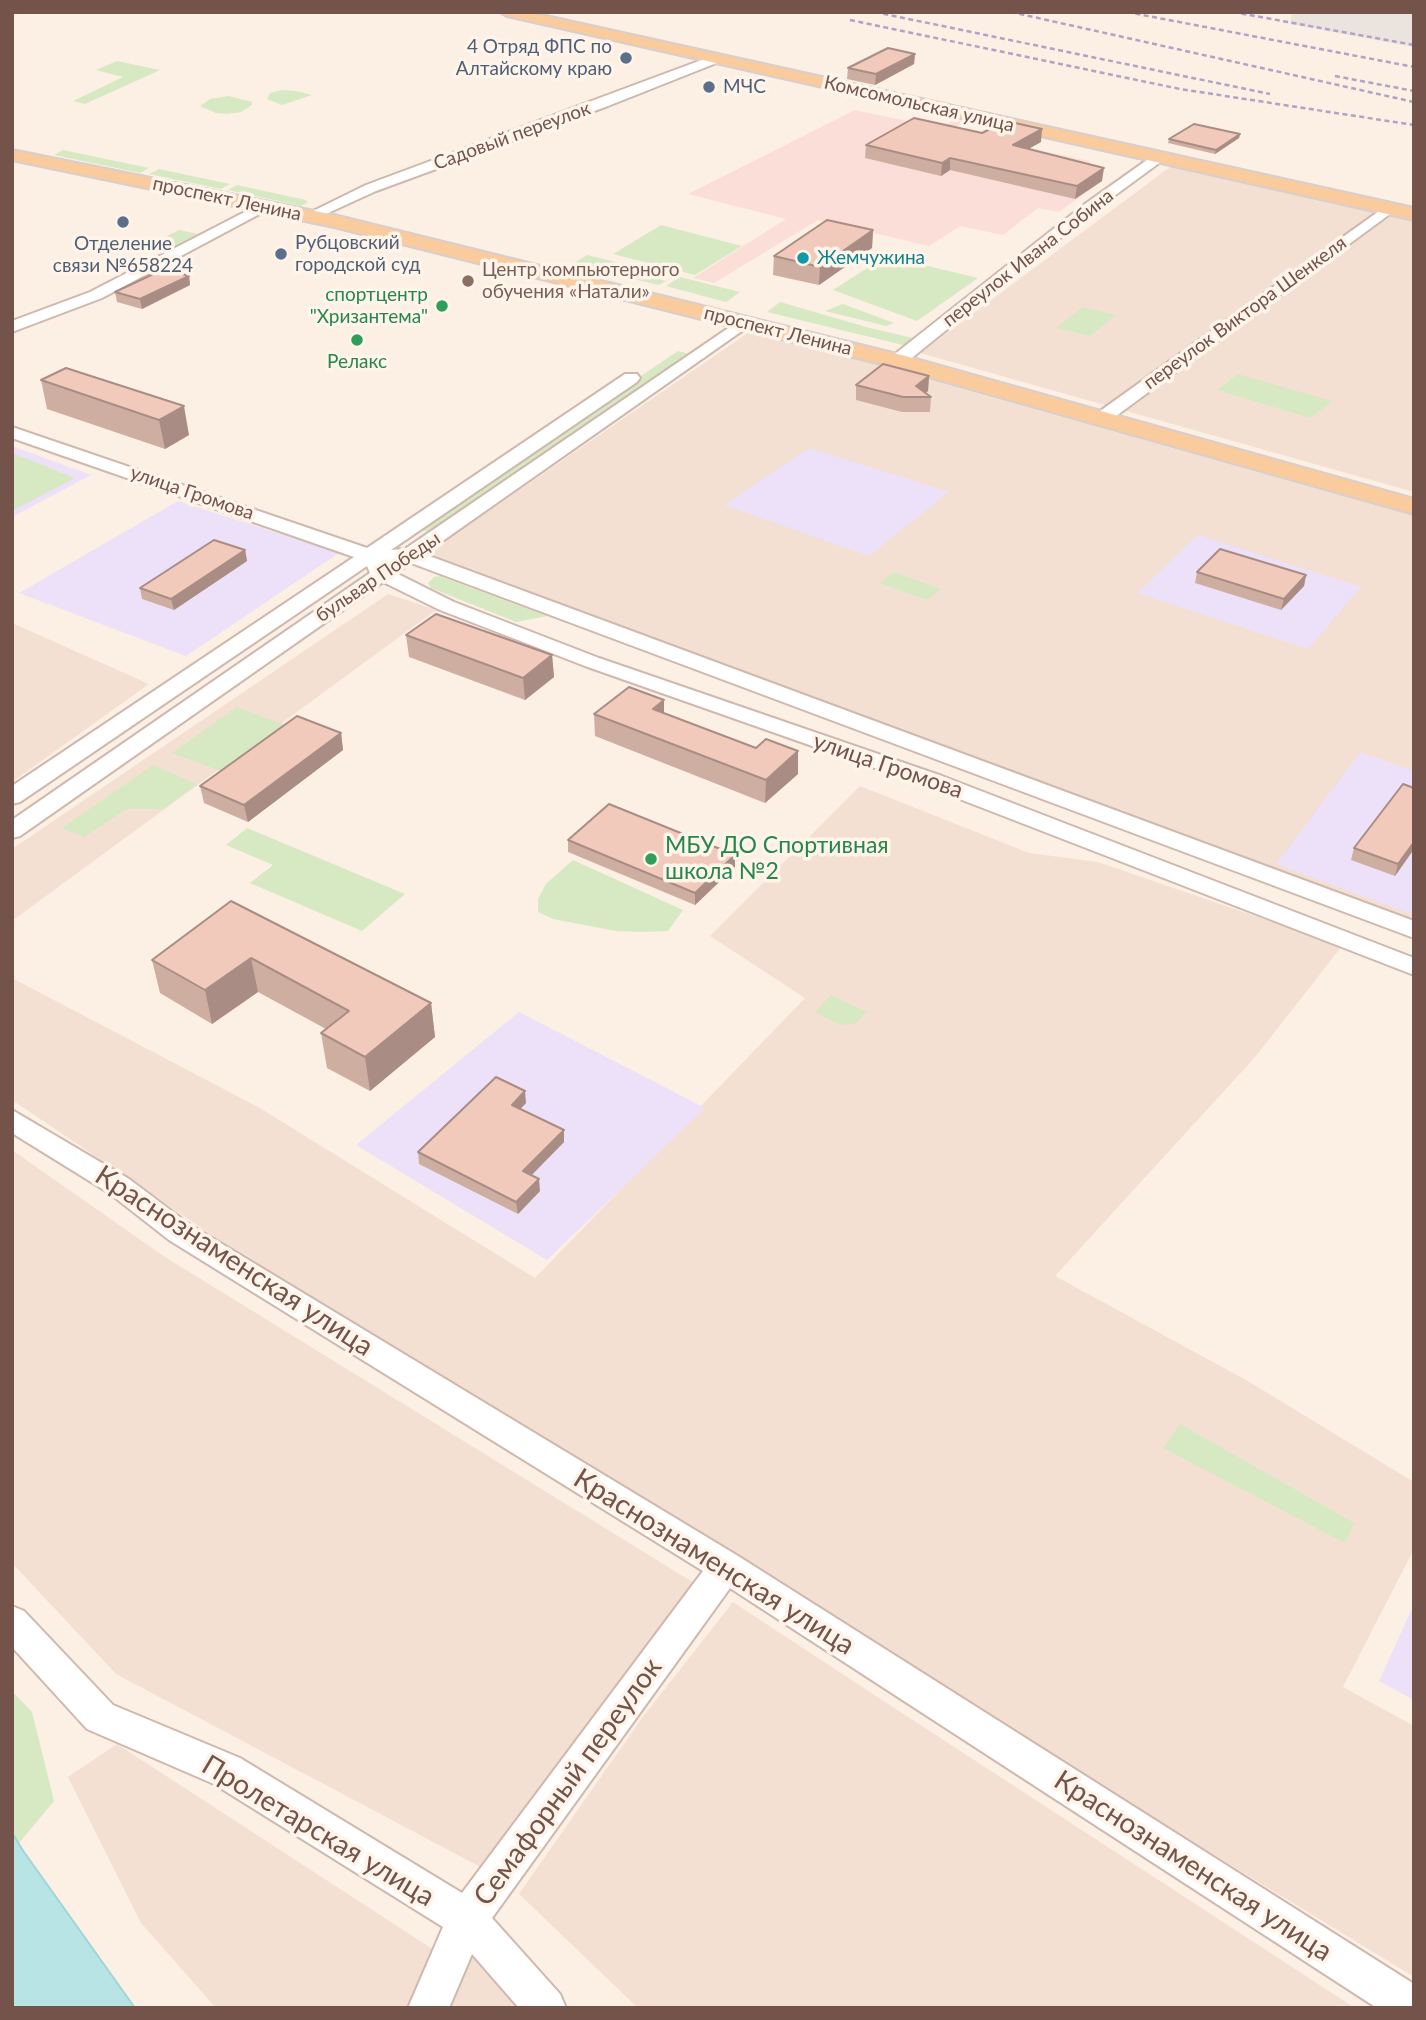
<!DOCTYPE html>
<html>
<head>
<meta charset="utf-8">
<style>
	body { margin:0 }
	#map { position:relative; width:1426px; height:2020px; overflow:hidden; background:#fcefe4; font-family:Lato,sans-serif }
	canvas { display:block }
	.frame { position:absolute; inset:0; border:14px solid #73534a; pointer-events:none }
</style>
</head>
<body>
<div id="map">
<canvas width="1426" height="2020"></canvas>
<div class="frame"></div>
</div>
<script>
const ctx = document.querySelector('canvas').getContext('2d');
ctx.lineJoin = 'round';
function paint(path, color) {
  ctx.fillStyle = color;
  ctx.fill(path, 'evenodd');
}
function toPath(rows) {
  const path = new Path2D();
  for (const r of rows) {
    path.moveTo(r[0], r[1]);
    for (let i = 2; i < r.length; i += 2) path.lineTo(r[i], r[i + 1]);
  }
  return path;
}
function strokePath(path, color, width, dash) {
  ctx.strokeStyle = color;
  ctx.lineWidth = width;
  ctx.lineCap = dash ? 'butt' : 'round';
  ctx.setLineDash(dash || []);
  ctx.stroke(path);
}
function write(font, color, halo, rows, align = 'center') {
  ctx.font = font + ' Lato,sans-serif';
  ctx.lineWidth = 7;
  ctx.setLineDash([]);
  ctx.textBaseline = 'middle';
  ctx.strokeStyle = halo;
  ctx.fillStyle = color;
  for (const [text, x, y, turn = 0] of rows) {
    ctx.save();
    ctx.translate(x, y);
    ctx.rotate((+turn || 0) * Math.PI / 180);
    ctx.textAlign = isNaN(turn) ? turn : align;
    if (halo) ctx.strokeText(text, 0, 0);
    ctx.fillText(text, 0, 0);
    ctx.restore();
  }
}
paint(toPath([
	[1174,164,1414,217,1414,492,920,353],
	[752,330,1414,516,1414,921,428,553],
	[388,594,436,610,12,921,12,849],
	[12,623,149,684,12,782],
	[860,786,1029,853,1098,862,1342,946,1256,1056,1055,1276,1246,1380,1414,1482,1414,1549,1343,1687,1414,1726,1414,1977,859,1638,215,1237,12,1100,12,978,258,1107,535,1278,805,998,710,936],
	[12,1150,165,1257,699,1586,488,1871,116,1674,12,1563],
	[733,1602,856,1683,1355,2008,638,2008,519,1894,642,1718],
	[117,1744,437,1952,409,2008,216,2008,141,1923,68,1777],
	[471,1950,534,2008,445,2008]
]), '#f3e0d2');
paint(toPath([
	[855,110,930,126,944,126,954,120,963,122,954,128,978,134,989,128,1005,133,1029,148,1089,161,1102,181,1059,212,1038,208,1003,235,960,226,929,246,818,220,714,283,693,278,786,219,688,194]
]), '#fcded8');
paint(toPath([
	[1292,12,1414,12,1414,47,1290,24]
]), '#ebe3de');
paint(toPath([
	[12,446,91,475,12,517],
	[809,448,949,492,869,556,724,505],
	[178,501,339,553,186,656,19,593],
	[1198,535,1361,587,1308,649,1137,593],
	[1360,752,1414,771,1414,915,1276,864],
	[519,1012,705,1108,547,1260,356,1145],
	[1414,1604,1414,1700,1379,1681]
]), '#ece1f8');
paint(toPath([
	[117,61,160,70,85,104,73,101,123,77,96,70],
	[281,90,296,91,312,95,282,105,267,99,270,93],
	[229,96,252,102,252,105,241,112,227,114,216,113,200,106,210,99],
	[63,150,149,168,140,173,54,155],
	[159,169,230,184,221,189,149,174],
	[237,185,306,200,308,202,301,206,228,190],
	[661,225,742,246,695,275,613,254],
	[179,230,198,234,166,251,148,246],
	[587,255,665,274,659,279,666,281,659,285,573,264],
	[886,256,978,278,917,321,833,290],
	[680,277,740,292,726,302,666,286],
	[780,302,866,327,917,339,907,346,767,312],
	[843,304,894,323,886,326,825,311],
	[1083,307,1116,315,1090,336,1056,328],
	[678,351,690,354,430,531,417,531,418,526],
	[1238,374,1332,401,1310,418,1217,390],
	[15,454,75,478,12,511,12,456],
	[894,572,941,589,927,600,880,583],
	[442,576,442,577,547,616,516,622,431,588,428,583,434,577],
	[237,707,291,727,226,773,172,753],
	[153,765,197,784,164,809,127,809,84,837,62,828],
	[247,828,405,894,362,931,250,883,273,865,226,845],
	[573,860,683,910,668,931,640,932,616,931,553,919,538,912,538,899,546,884],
	[831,995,867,1012,854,1024,840,1025,815,1012],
	[1180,1424,1354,1523,1345,1543,1163,1448],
	[12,1691,32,1712,54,1801,19,1843,12,1833]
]), '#d7e9c3');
const water = toPath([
	[12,1833,24,1852,135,2008,12,2008,12,1833]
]);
paint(water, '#b9e4e5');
strokePath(water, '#9fd5d6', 2);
const minor = toPath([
	[715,55,719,56,719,62,608,106,376,191,315,219,310,220,303,216,366,185,715,55],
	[1154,155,1166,158,1095,210,903,365,891,365,889,361,891,357,1085,204,1154,155],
	[264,202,271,206,269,209,102,298,12,332,12,321,90,292,264,202],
	[1389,204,1396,208,1394,211,1108,422,1096,422,1093,418,1096,414,1389,204],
	[743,318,751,323,749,326,424,554,1414,921,1414,938,411,563,396,573,454,602,599,658,942,776,1414,958,1414,975,926,786,585,666,440,610,383,582,20,836,12,838,12,820,370,573,367,566,20,802,12,804,12,786,354,557,12,438,12,427,367,548,625,374,637,374,640,378,637,382,391,550,405,549,743,318],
	[12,1110,129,1179,189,1224,738,1556,1414,1984,1414,2008,1377,2008,730,1588,492,1918,560,1994,566,2008,519,2008,472,1954,449,2008,408,2008,443,1927,214,1784,87,1729,12,1647,12,1606,24,1611,113,1705,240,1758,462,1893,703,1571,169,1240,109,1193,12,1133,12,1110]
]);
const major = toPath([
	[500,12,528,12,1414,208,1414,220,507,16,500,12],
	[12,150,334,215,905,356,1414,499,1414,514,889,366,334,227,12,160,12,150]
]);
strokePath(minor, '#cfb8ad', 4);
strokePath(major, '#d8cfcc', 4);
paint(minor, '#fff');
paint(major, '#f9cb9d');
strokePath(toPath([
	[875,12,1270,94],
	[1011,12,1414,102],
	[1127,12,1414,67],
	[1233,12,1414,45],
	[850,20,1180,89,1414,125],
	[1335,76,1414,91]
]), '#b0a3c5', 2.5, [5, 3.5]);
paint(toPath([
	[915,54,914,64,875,85,847,79,848,68],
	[982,133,1041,142,1028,149,1102,181,1075,199,950,170,941,176,865,158,866,145],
	[1240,134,1239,138,1215,154,1168,143,1169,139],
	[873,230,872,248,819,285,773,275,774,256],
	[189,276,190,285,142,309,117,302,115,292],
	[66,368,189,435,165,449,47,409,41,380],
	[929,376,928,391,925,393,931,397,930,412,902,412,856,400,856,385],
	[245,550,247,561,174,610,142,599,140,588],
	[1197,572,1306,575,1304,586,1281,610,1195,583],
	[406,635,552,655,554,677,525,700,409,657],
	[664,713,798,774,765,803,595,736,594,714],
	[341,733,343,750,248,822,204,803,200,786],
	[1414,788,1414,849,1395,876,1351,860,1354,848],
	[568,840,735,855,735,867,695,905,568,852],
	[231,901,431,1003,435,1037,370,1091,327,1068,321,1033,326,1029,258,992,212,1024,160,993,152,960],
	[526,1103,520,1109,564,1142,531,1175,540,1191,518,1214,419,1164,418,1152]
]), '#cfaea2');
paint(toPath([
	[915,54,914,64,875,85,876,74],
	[1042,129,1041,142,1012,158,1013,145],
	[1240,134,1239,138,1215,154,1216,150],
	[950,158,950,170,941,176,942,163],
	[1104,168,1102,181,1075,199,1077,186],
	[873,230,872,248,819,285,820,267],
	[189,276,190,285,142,309,140,299],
	[929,376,928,391,920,397,916,386],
	[184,406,189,435,165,449,159,420],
	[245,550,247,561,174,610,171,599],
	[1306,575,1304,586,1281,610,1284,599],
	[552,655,554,677,525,700,523,678],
	[664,700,664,722,653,709],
	[341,733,343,750,248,822,244,805],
	[798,751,798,774,765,803,766,780],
	[1414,842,1414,849,1395,876,1398,864],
	[735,855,735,867,695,905,695,893],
	[251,958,258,992,212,1024,205,990],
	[431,1003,435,1037,370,1091,365,1057],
	[525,1091,526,1103,513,1117,512,1105],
	[564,1130,564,1142,524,1183,523,1171],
	[539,1179,540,1191,518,1214,516,1202]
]), '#a98d84');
const building = toPath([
	[888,48,915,54,876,74,848,68,888,48],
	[914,118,982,133,1006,121,1042,129,1013,145,1104,168,1077,186,950,158,942,163,866,145,914,118],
	[1194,124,1240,134,1216,150,1169,139,1194,124],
	[827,220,873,230,820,267,774,256,827,220],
	[164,269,189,276,140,299,115,292,164,269],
	[883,364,929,376,916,386,931,397,903,397,856,385,883,364],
	[66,368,184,406,159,420,41,380,66,368],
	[214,540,245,550,171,599,140,588,214,540],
	[1220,549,1306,575,1284,599,1197,572,1220,549],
	[436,614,552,655,523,678,406,635,436,614],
	[629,687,664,700,653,709,756,748,766,739,798,751,766,780,594,714,629,687],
	[297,716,341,733,244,805,200,786,297,716],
	[1403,784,1414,788,1414,842,1398,864,1354,848,1403,784],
	[609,804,735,855,695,893,568,840,609,804],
	[231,901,431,1003,365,1057,321,1033,349,1011,251,958,205,990,152,960,231,901],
	[496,1077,525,1091,512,1105,564,1130,523,1171,539,1179,516,1202,418,1152,496,1077]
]);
paint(building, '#f1cabc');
strokePath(building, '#a98d84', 2);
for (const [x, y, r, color] of [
	[626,58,7,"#5c6f8a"],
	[709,87,7,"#5c6f8a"],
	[123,222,7,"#5c6f8a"],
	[281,254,7,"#5c6f8a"],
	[803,258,7,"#0f9aa8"],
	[468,281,7,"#8d6e63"],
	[442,306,7,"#2e9e5b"],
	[357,340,7,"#2e9e5b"],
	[651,859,7,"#2e9e5b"]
]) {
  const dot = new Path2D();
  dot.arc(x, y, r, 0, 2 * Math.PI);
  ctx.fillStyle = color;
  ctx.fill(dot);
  strokePath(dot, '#fff4ea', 2.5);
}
write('19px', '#4e5e75', '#fff4ea', [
	["4 Отряд ФПС по",612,47,"right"],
	["Алтайскому краю",612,69,"right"],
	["МЧС",723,87],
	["Рубцовский",295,243],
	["городской суд",295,265],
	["Отделение",123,244,"center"],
	["связи №658224",123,266,"center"]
], 'left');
write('19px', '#73534a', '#fff4ea', [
	["Комсомольская улица",919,104,13],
	["Садовый переулок",512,136,-20],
	["проспект Ленина",227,199,12],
	["переулок Ивана Собина",1028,258,-38],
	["переулок Виктора Шенкеля",1245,313,-36],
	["проспект Ленина",778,331,14],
	["улица Громова",192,493,19],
	["бульвар Победы",378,577,-34]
]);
write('19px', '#0d838f', '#fff4ea', [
	["Жемчужина",817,258]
], 'left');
write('19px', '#785e54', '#fff4ea', [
	["Центр компьютерного",482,270],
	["обучения «Натали»",482,292]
], 'left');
write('19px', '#27864d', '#fff4ea', [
	["спортцентр",428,295],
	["\"Хризантема\"",428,317],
	["Релакс",357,362,"center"]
], 'right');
write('23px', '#73534a', '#fff4ea', [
	["улица Громова",888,766,19]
]);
write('23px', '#27864d', '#fff4ea', [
	["МБУ ДО Спортивная",665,846],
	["школа №2",665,872]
], 'left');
write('28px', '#73534a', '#fff4ea', [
	["Краснознаменская улица",234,1261,33],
	["Краснознаменская улица",714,1562,32],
	["Семафорный переулок",568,1782,-54],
	["Пролетарская улица",318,1831,31],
	["Краснознаменская улица",1193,1866,33]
]);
</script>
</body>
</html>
